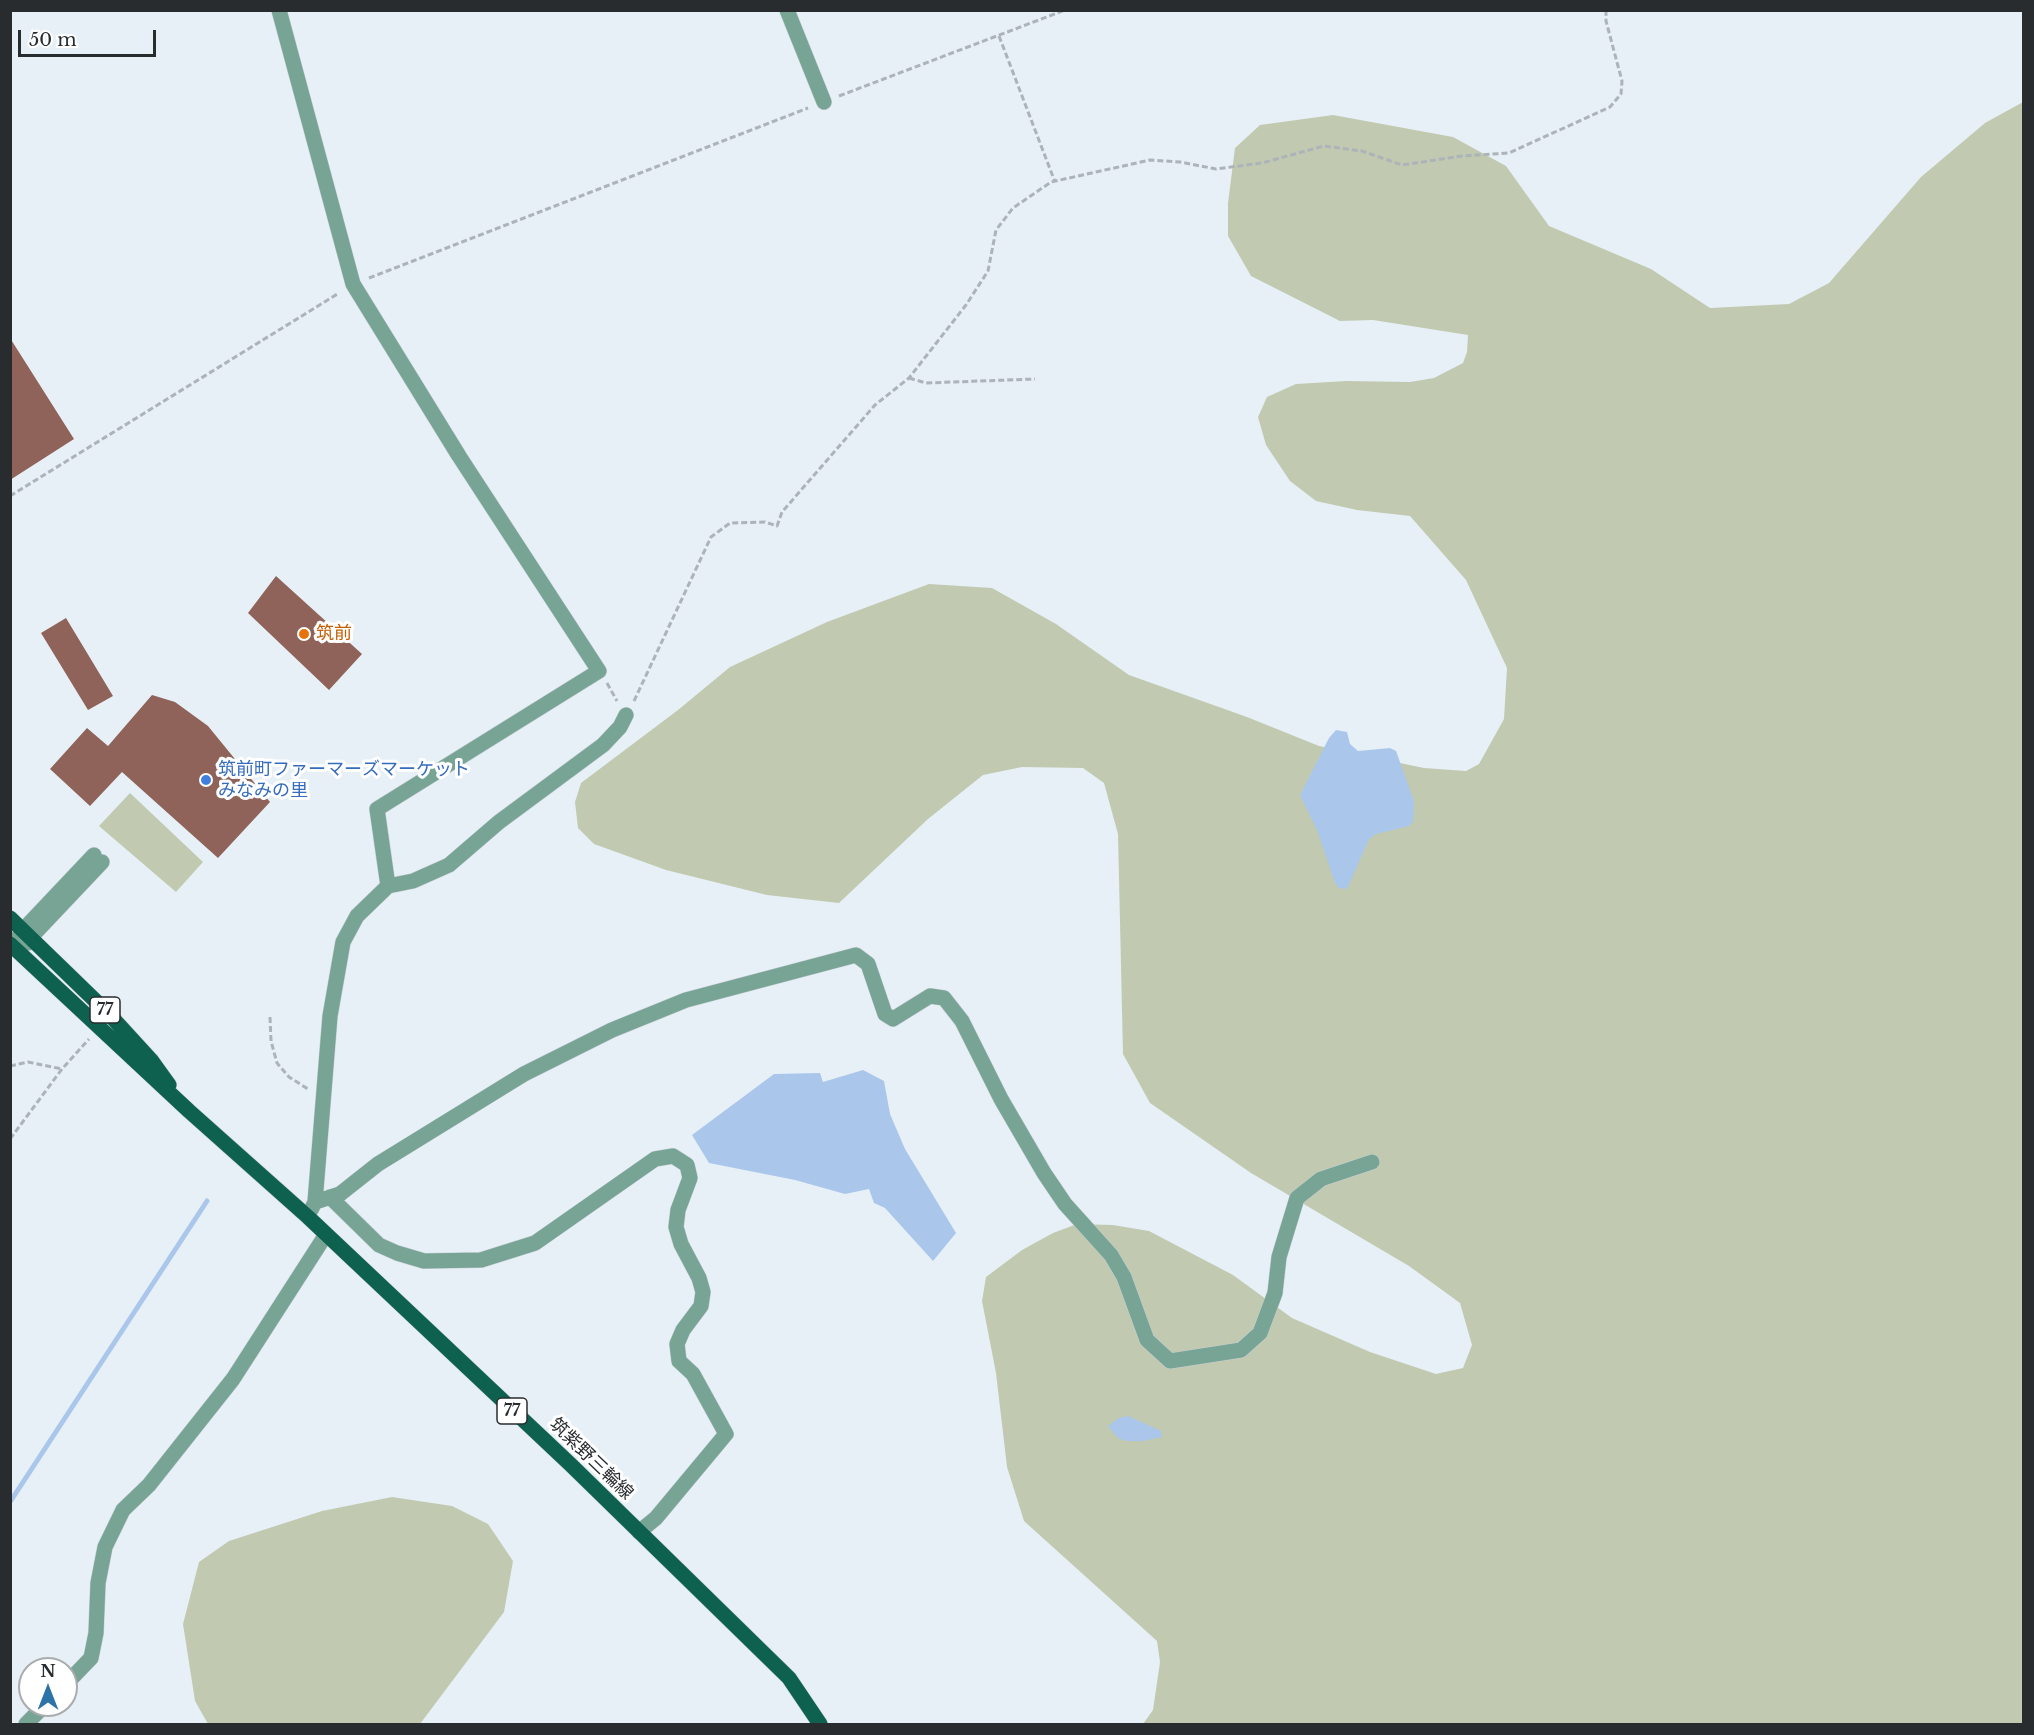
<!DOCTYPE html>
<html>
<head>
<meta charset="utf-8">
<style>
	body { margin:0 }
	#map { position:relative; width:2034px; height:1735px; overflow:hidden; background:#e7f0f7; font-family:"Libre Baskerville",serif }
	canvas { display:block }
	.frame { position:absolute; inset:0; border:12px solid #282c2f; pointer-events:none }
	.north { position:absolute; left:18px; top:1657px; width:60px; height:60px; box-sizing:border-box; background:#fff; border:2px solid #a9abac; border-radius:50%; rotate:0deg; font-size:16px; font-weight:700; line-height:24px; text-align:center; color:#282c2f }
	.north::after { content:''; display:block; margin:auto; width:21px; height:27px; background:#2d73a8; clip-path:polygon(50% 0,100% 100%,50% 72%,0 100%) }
	.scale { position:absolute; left:18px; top:30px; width:138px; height:27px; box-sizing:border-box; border:3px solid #282c2f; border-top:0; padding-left:8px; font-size:18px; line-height:21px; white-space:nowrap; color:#282c2f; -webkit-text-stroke:4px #fff; paint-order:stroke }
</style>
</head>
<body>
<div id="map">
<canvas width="2034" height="1735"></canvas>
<div class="frame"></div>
<div class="north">N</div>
<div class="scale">50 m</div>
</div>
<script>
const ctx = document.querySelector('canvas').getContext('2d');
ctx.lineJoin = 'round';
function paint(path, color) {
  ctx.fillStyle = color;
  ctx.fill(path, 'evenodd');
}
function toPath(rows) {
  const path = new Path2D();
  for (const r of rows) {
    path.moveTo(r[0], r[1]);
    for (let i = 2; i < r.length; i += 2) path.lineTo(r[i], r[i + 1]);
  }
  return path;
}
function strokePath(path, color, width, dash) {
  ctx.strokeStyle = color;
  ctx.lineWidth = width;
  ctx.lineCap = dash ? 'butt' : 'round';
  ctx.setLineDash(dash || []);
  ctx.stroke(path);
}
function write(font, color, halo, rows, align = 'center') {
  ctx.font = font + ' "Libre Baskerville","Noto Sans JP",serif';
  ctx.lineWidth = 6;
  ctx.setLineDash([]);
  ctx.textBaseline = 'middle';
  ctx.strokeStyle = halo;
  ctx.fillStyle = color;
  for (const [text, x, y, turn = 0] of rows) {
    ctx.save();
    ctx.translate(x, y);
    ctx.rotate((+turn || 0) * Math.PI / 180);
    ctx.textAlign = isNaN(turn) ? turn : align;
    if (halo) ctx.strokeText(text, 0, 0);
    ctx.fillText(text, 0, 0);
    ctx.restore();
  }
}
paint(toPath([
	[2023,102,2023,1724,1143,1724,1153,1710,1160,1662,1157,1641,1024,1521,1007,1467,996,1373,982,1301,986,1277,1022,1250,1053,1233,1077,1224,1113,1225,1149,1231,1233,1275,1292,1318,1370,1352,1436,1374,1463,1368,1472,1345,1460,1303,1409,1266,1251,1173,1150,1103,1123,1054,1118,834,1104,783,1083,768,1022,767,983,775,928,819,839,903,767,895,666,870,594,844,578,828,575,802,581,783,678,710,730,667,827,622,929,584,992,588,1056,624,1129,675,1247,717,1319,746,1424,768,1466,771,1479,764,1504,719,1507,668,1466,580,1410,516,1357,510,1316,501,1290,481,1266,445,1258,417,1267,397,1296,384,1346,381,1410,382,1434,378,1463,363,1467,352,1468,335,1373,320,1340,321,1251,276,1228,236,1228,203,1235,148,1260,125,1333,115,1453,137,1506,166,1549,226,1651,269,1710,308,1789,304,1829,283,1921,177,1985,123],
	[130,793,203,862,176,892,99,826],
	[392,1497,452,1506,488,1524,513,1561,504,1612,420,1724,208,1724,195,1701,183,1624,199,1562,229,1541,322,1511]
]), '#c1cab1');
paint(toPath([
	[1336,730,1347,732,1350,744,1358,751,1390,748,1396,751,1414,801,1413,822,1409,826,1376,834,1369,839,1347,889,1339,888,1335,883,1317,830,1300,795,1329,738],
	[863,1070,884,1081,890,1114,905,1149,956,1233,933,1261,885,1208,874,1203,869,1189,845,1194,795,1180,709,1163,692,1135,774,1074,820,1073,823,1082],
	[1128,1416,1161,1431,1162,1437,1143,1441,1126,1441,1118,1438,1108,1426,1119,1418]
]), '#aac7eb');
strokePath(toPath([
	[10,1502,207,1201]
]), '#aac7eb', 5);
paint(toPath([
	[10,338,74,439,10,480],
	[276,576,362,654,329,690,248,613],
	[66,618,113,696,88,710,41,633],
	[152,695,175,702,208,726,270,802,218,858,122,772,90,806,50,769,87,728,108,746]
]), '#8f6359');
const minor = toPath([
	[279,10,353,284,459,456,599,671,377,809,388,886,357,916,343,942,330,1016,315,1202,311,1210],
	[787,10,824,102],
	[388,886,413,881,449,865,499,822,603,745,620,727,626,715],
	[17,938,32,936,102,862],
	[28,943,24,939,24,929,94,855],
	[330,1197,379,1245,397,1253,424,1261,481,1260,535,1243,655,1159,673,1156,687,1165,690,1178,678,1210,676,1227,681,1244,699,1278,703,1292,701,1306,683,1330,677,1344,679,1361,693,1374,726,1434,656,1518,639,1532],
	[315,1202,340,1194,378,1164,524,1074,612,1030,686,1000,856,955,868,964,885,1014,893,1019,930,996,944,998,962,1021,1001,1099,1044,1173,1065,1204,1111,1255,1124,1277,1147,1340,1170,1361,1241,1350,1260,1333,1275,1293,1279,1257,1297,1198,1321,1179,1372,1162],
	[66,1684,91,1658,96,1633,98,1583,105,1547,123,1510,149,1485,233,1379,325,1236],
	[26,1724,45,1705]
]);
const major = toPath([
	[10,918,108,1013,151,1060,169,1085],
	[10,944,189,1111,308,1217,571,1465,789,1678,820,1724]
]);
strokePath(minor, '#c5cdd3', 16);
strokePath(major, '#c5cdd3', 16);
strokePath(toPath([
	[999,36,1055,182],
	[839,96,1065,10],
	[369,278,808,108],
	[909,378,926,383,1035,379],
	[10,496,339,293],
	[607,683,617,701],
	[634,701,711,537,730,523,765,522,777,526,782,512,875,405,909,378,966,305,988,271,996,230,1013,208,1051,182,1150,160,1180,162,1216,169,1262,163,1324,146,1362,151,1402,165,1462,156,1509,153,1610,107,1621,94,1622,81,1606,21,1606,10],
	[270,1017,271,1041,277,1063,289,1077,308,1089],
	[10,1066,28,1062,62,1069],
	[10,1139,62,1069,89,1039]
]), '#acb3b9', 3, [6, 3]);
strokePath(minor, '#77a495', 15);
strokePath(major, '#0e614e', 15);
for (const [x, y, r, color] of [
	[304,634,6,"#e8710a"],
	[206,780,6,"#3f7fe0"]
]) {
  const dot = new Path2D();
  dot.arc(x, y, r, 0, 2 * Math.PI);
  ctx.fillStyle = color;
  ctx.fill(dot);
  strokePath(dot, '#fff', 2);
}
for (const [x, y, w] of [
	[105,1010,30],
	[512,1411,30]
]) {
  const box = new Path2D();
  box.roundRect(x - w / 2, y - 13, w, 26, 4.5);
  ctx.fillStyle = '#fff';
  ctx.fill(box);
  strokePath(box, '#282c2f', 1.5);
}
write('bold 16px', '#282c2f', null, [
	["77",105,1010],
	["77",512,1411]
]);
write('18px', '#c56008', '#fff', [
	["筑前",316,634]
], 'left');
write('18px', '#366cbe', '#fff', [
	["筑前町ファーマーズマーケット",218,770],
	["みなみの里",218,791]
], 'left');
write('18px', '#282c2f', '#fff', [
	["筑紫野三輪線",591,1459,44]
]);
</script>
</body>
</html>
